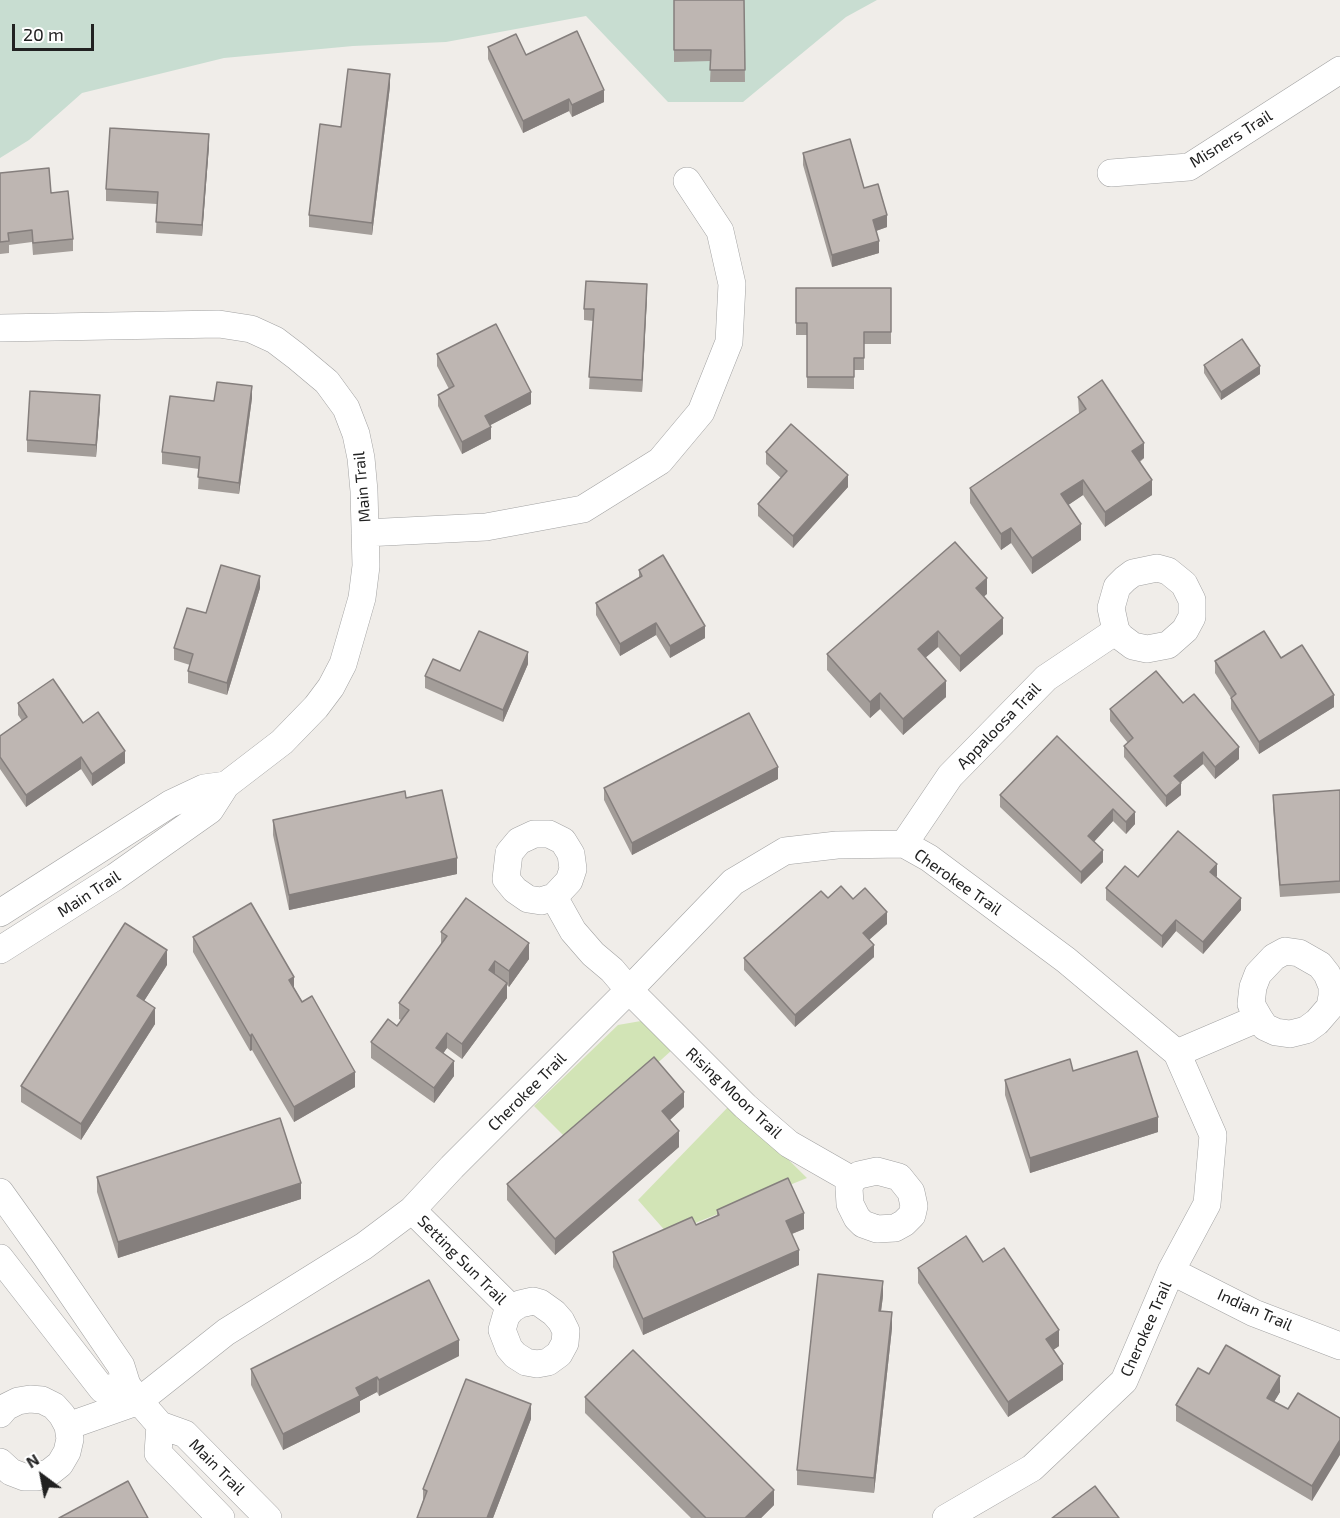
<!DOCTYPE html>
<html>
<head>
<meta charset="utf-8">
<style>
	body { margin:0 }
	#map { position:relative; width:1340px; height:1518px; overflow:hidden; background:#f0ede9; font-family:"Exo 2",sans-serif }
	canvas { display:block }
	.north { position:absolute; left:12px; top:1446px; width:60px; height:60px; -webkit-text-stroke:4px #fff; paint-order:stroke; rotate:328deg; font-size:16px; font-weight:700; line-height:24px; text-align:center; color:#212121 }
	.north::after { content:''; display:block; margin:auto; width:21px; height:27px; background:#212121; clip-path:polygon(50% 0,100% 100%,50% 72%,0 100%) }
	.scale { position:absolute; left:12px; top:24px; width:82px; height:27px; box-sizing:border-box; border:3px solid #212121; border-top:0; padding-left:8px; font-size:18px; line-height:21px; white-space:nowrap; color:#212121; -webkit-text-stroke:4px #fff; paint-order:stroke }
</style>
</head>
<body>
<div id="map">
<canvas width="1340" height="1518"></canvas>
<div class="north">N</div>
<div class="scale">20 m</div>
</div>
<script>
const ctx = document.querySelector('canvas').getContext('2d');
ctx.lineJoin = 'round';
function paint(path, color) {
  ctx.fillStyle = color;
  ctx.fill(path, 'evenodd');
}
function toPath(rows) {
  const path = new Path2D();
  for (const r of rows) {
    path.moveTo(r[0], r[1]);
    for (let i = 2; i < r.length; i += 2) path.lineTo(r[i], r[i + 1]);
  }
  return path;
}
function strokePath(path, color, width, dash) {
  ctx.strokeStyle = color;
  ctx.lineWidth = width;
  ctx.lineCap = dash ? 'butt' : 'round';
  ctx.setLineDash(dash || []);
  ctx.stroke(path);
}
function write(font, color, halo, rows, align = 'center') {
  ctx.font = font + ' "Exo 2",sans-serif';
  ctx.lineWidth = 6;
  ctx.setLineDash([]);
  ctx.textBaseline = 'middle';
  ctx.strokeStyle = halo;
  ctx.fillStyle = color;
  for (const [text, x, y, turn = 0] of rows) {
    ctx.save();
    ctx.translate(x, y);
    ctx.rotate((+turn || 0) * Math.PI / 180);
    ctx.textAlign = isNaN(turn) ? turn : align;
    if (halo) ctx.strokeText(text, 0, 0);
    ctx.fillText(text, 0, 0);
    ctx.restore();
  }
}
paint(toPath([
	[641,1021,672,1050,570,1142,534,1106,618,1025],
	[729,1101,807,1178,668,1234,638,1200,730,1105]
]), '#d2e4b6');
paint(toPath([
	[0,0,877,0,846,17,743,102,668,102,586,16,446,42,353,46,224,58,82,93,29,140,0,158]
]), '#c8ddd1');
const minor = toPath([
	[1111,173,1189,167,1340,70],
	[0,328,219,324,251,329,275,340,296,356,327,382,346,408,356,434,361,458,364,491,366,566,362,598,343,664,331,687,316,707,282,742,226,785,210,810,115,877,0,950],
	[365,533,486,527,583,509,660,461,701,412,729,342,732,284,720,231,687,181],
	[904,844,950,776,1046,678,1116,631,1111,608,1117,587,1125,579,1133,573,1157,568,1168,571,1184,584,1192,600,1192,617,1185,630,1168,645,1147,649,1133,646,1121,637,1116,631],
	[554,897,569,881,573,869,571,854,563,841,549,834,534,834,519,841,509,853,506,879,515,890,528,899,541,901,554,897,573,931,593,954,612,970,629,990,745,1106,789,1144,852,1180,859,1175,877,1171,899,1177,911,1192,914,1206,912,1215,904,1223,895,1228,877,1229,863,1224,857,1218,850,1204,849,1188,852,1180],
	[0,913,170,804,204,788,226,785],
	[1177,1053,1259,1018,1251,1004,1253,987,1258,974,1274,957,1285,951,1299,953,1320,965,1327,974,1332,986,1332,996,1330,1007,1317,1022,1306,1030,1290,1034,1276,1032,1265,1027,1259,1018],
	[0,1192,45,1255,121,1366,127,1385,139,1401,160,1425,185,1434,268,1518],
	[412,1210,512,1309,520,1304,533,1301,540,1303,554,1313,561,1321,566,1331,565,1343,559,1354,548,1362,537,1364,526,1362,515,1355,509,1348,502,1330,506,1316,512,1309],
	[0,1258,102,1389,127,1385],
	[1171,1271,1254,1313,1340,1346],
	[0,1414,6,1407,18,1401,30,1399,42,1400,54,1406,62,1415,68,1426,70,1439,67,1452,60,1464,50,1472,37,1477,24,1477,11,1472,0,1462],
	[160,1425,158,1453,221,1518],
	[68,1426,139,1401,226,1332,364,1246,412,1210,452,1167,629,990,733,882,785,851,837,845,904,844,929,858,1066,960,1177,1053,1213,1135,1207,1204,1171,1271,1124,1381,1032,1468,946,1518]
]);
strokePath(minor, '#a2a2a2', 28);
strokePath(minor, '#fff', 27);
paint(toPath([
	[674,0,744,0,745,82,710,82,711,61,674,62],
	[488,47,526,55,604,102,572,117,569,111,523,133,488,59],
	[390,86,372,235,309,227,309,215],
	[209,146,202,236,156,233,157,204,106,201,106,189],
	[803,153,864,188,887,227,876,231,879,253,832,267,803,165],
	[0,173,51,193,73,239,73,251,33,255,32,242,9,245,9,253,0,254],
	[796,288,891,288,891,344,864,344,864,370,854,370,854,389,807,388,807,335,796,335],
	[647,296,642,392,589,389,593,321,584,320,584,309],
	[437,354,531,404,490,425,491,439,462,454,438,406,438,395,449,389,437,366],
	[1204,365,1260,374,1221,400,1204,373],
	[1078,397,1144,458,1140,462,1152,495,1105,527,1083,495,1068,505,1081,540,1032,574,1011,543,1001,550,970,503,970,488,1079,414],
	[252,398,239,494,198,489,199,469,162,464,162,452,214,401],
	[100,407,96,457,27,452,27,440],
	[766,452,848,487,793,548,758,516,758,504,781,478,766,464],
	[639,570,705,638,670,658,656,635,620,656,596,615,596,603,639,578],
	[260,588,227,695,188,683,188,671,190,665,174,660,174,648,206,613],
	[987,594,984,596,1003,634,960,672,938,647,925,658,946,697,903,735,880,709,870,718,827,670,827,654],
	[1281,658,1334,707,1259,754,1231,709,1231,698,1215,673,1215,661],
	[528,664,503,722,425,688,425,676,460,671],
	[18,703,83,723,125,763,92,786,81,769,26,807,0,769,0,736,22,721,18,715],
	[1183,703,1239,759,1215,779,1203,764,1180,783,1181,795,1166,807,1124,757,1124,746,1128,743,1110,721,1110,709],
	[1057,736,1135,824,1126,834,1113,821,1094,842,1103,862,1081,884,1000,807,1000,795],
	[778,779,632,855,604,800,604,788],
	[1340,790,1340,893,1280,897,1273,807,1273,795],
	[406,798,457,874,289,910,273,835,273,820],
	[1217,876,1216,877,1241,910,1203,954,1176,931,1162,948,1106,900,1106,888,1138,877],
	[828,898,853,899,887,924,869,940,874,957,795,1027,744,970,744,958],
	[441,932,529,959,509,987,507,985,507,998,462,1059,447,1048,443,1053,454,1076,434,1103,371,1058,371,1042,397,1026,401,1020,399,1019,399,1003,441,945],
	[193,937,294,988,355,1087,294,1122,252,1050,250,1051,193,952],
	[167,965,144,1001,155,1024,81,1140,21,1102,21,1086],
	[1073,1071,1158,1132,1030,1173,1005,1095,1005,1080],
	[684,1107,670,1120,679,1147,555,1255,507,1200,507,1184],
	[97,1177,301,1199,118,1258,97,1192],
	[717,1210,804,1229,792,1234,799,1265,643,1335,613,1267,613,1252,696,1225,717,1216],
	[983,1262,1059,1346,1053,1350,1063,1380,1008,1417,918,1283,918,1268],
	[883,1296,881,1311,892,1328,874,1493,797,1485,797,1470],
	[459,1356,379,1396,377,1392,360,1401,360,1412,283,1450,251,1385,251,1369],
	[1209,1374,1280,1392,1274,1402,1288,1409,1340,1418,1312,1501,1176,1421,1176,1405],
	[585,1397,774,1505,761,1518,691,1518,585,1413],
	[531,1419,493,1518,417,1518,423,1501,423,1489]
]), '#a39d99');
paint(toPath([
	[390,74,390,86,372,235,372,223],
	[604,90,604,102,572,117,572,105],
	[569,99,569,111,523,133,523,121],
	[209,134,209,146,202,236,202,225],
	[887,215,887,227,873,232,873,220],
	[879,241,879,253,832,267,832,255],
	[647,284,647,296,642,392,642,380],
	[1260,366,1260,374,1221,400,1221,392],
	[252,386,252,398,239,494,239,483],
	[531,392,531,404,485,428,485,416],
	[100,395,100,407,96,457,96,445],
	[491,427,491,439,462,454,462,442],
	[1144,443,1144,458,1132,466,1132,451],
	[848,475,848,487,793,548,793,536],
	[1083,480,1083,495,1061,510,1061,494],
	[1152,480,1152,495,1105,527,1105,512],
	[1081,524,1081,540,1032,574,1032,558],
	[1011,528,1011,543,1001,550,1001,534],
	[260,576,260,588,227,695,227,683],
	[987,578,987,594,976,603,976,588],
	[1003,618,1003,634,960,672,960,656],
	[656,623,656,635,620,656,620,644],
	[705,626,705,638,670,658,670,646],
	[938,631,938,647,918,664,918,649],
	[528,652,528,664,503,722,503,710],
	[946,681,946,697,903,735,903,719],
	[880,693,880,709,870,718,870,702],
	[1334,695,1334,707,1259,754,1259,742],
	[1239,747,1239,759,1215,779,1215,767],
	[125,751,125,763,92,786,92,774],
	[1203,752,1203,764,1174,788,1174,776],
	[81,757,81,769,26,807,26,795],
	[778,767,778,779,632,855,632,843],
	[1181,783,1181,795,1166,807,1166,796],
	[1113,809,1113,821,1088,848,1088,836],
	[1135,812,1135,824,1126,834,1126,822],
	[1103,850,1103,862,1081,884,1081,872],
	[457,858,457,874,289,910,289,895],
	[1217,864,1217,876,1210,884,1210,872],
	[1241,898,1241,910,1203,954,1203,942],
	[887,912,887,924,863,945,863,933],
	[1176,920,1176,931,1162,948,1162,936],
	[529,943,529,959,509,987,509,971],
	[874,945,874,957,795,1027,795,1015],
	[167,950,167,965,137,1012,137,996],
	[495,961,495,977,489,970],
	[294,977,294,993,289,980],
	[507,983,507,998,462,1059,462,1044],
	[155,1008,155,1024,81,1140,81,1124],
	[447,1033,447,1048,436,1064,436,1048],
	[252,1034,252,1050,250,1051,250,1036],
	[454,1061,454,1076,434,1103,434,1088],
	[355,1072,355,1087,294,1122,294,1107],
	[684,1092,684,1107,662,1127,662,1111],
	[1158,1117,1158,1132,1030,1173,1030,1158],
	[679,1131,679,1147,555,1255,555,1239],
	[301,1183,301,1199,118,1258,118,1242],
	[804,1213,804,1229,786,1236,786,1221],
	[799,1250,799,1265,643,1335,643,1319],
	[883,1281,883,1296,879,1326,879,1311],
	[892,1312,892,1328,874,1493,874,1478],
	[1059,1330,1059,1346,1046,1355,1046,1339],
	[459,1340,459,1356,379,1396,379,1380],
	[1063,1364,1063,1380,1008,1417,1008,1402],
	[1280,1376,1280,1392,1267,1413,1267,1398],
	[377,1377,377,1392,360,1401,360,1412,283,1450,283,1434,356,1388],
	[531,1404,531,1419,493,1518,487,1518],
	[1340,1440,1340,1455,1312,1501,1312,1486],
	[774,1490,774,1505,761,1518,745,1518]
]), '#857f7d');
const building = toPath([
	[674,0,744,0,745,70,710,70,711,50,674,50,674,0],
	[577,31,604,90,572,105,569,99,523,121,488,47,516,34,526,55,577,31],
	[348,69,390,74,372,223,309,215,320,124,341,127,348,69],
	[110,128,209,134,202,225,156,222,158,192,106,189,110,128],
	[850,139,864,188,878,184,887,215,873,220,879,241,832,255,803,153,850,139],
	[49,168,51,193,68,191,73,239,33,243,32,230,8,233,9,241,0,242,0,173,49,168],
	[586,281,647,284,642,380,589,377,594,309,584,309,586,281],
	[796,288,891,288,891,332,864,332,864,358,854,358,854,377,807,377,807,323,796,323,796,288],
	[496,324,531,392,485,416,491,427,462,442,438,395,454,386,437,354,496,324],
	[1242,339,1260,366,1221,392,1204,365,1242,339],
	[1102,380,1144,443,1132,451,1152,480,1105,512,1083,480,1061,494,1081,524,1032,558,1011,528,1001,534,970,488,1086,409,1078,397,1102,380],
	[217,382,252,386,239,483,198,477,200,457,162,452,170,396,214,401,217,382],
	[30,391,100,395,96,445,27,440,30,391],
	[791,424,848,475,793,536,758,504,787,471,766,452,791,424],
	[955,542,987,578,976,588,1003,618,960,656,938,631,918,649,946,681,903,719,880,693,870,702,827,654,955,542],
	[663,555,705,626,670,646,656,623,620,644,596,603,642,576,639,570,663,555],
	[221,565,260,576,227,683,188,671,193,654,174,648,187,608,206,613,221,565],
	[479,631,528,652,503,710,425,676,433,659,460,671,479,631],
	[1264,631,1281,658,1302,645,1334,695,1259,742,1231,698,1236,694,1215,661,1264,631],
	[1156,671,1183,703,1194,694,1239,747,1215,767,1203,752,1174,776,1181,783,1166,796,1124,746,1133,738,1110,709,1156,671],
	[53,679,83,723,98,712,125,751,92,774,81,757,26,795,0,757,0,736,27,717,18,703,53,679],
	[749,713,778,767,632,843,604,788,749,713],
	[1057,736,1135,812,1126,822,1113,809,1088,836,1103,850,1081,872,1000,795,1057,736],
	[442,790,457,858,289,895,273,820,405,791,406,798,442,790],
	[1340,790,1340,881,1280,885,1273,795,1340,790],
	[1178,831,1217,864,1210,872,1241,898,1203,942,1176,920,1162,936,1106,888,1125,866,1138,877,1178,831],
	[841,886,853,899,865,888,887,912,863,933,874,945,795,1015,744,958,821,891,828,898,841,886],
	[466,898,529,943,509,971,495,961,489,970,507,983,462,1044,447,1033,436,1048,454,1061,434,1088,371,1042,388,1019,397,1026,409,1010,399,1003,447,936,441,932,466,898],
	[251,903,294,977,289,980,302,1002,312,996,355,1072,294,1107,252,1034,250,1036,193,937,251,903],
	[125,923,167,950,137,996,155,1008,81,1124,21,1086,125,923],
	[1137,1051,1158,1117,1030,1158,1005,1080,1070,1059,1073,1071,1137,1051],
	[654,1057,684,1092,662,1111,679,1131,555,1239,507,1184,654,1057],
	[280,1118,301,1183,118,1242,97,1177,280,1118],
	[788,1178,804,1213,786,1221,799,1250,643,1319,613,1252,692,1217,696,1225,719,1215,717,1210,788,1178],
	[966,1236,983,1262,1004,1248,1059,1330,1046,1339,1063,1364,1008,1402,918,1268,966,1236],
	[818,1274,883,1281,879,1311,892,1312,874,1478,797,1470,818,1274],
	[429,1280,459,1340,379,1380,377,1377,356,1388,360,1396,283,1434,251,1369,429,1280],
	[1226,1345,1280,1376,1267,1398,1288,1409,1298,1393,1340,1418,1340,1440,1312,1486,1176,1405,1198,1368,1209,1374,1226,1345],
	[633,1350,774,1490,745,1518,706,1518,585,1397,633,1350],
	[466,1379,531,1404,487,1518,417,1518,427,1491,423,1489,466,1379],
	[128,1481,148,1518,59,1518,128,1481],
	[1095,1486,1119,1518,1052,1518,1095,1486]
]);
paint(building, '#beb6b2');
strokePath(building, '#857f7d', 1.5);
write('16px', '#212121', '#fff', [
	["Misners Trail",1231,139,-32],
	["Main Trail",362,487,-95],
	["Appaloosa Trail",999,726,-46],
	["Cherokee Trail",958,882,35],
	["Main Trail",89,894,-33],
	["Cherokee Trail",527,1092,-45],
	["Rising Moon Trail",734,1093,43],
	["Setting Sun Trail",462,1260,45],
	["Indian Trail",1255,1310,24],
	["Cherokee Trail",1146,1329,-66],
	["Main Trail",217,1467,45]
]);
</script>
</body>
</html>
